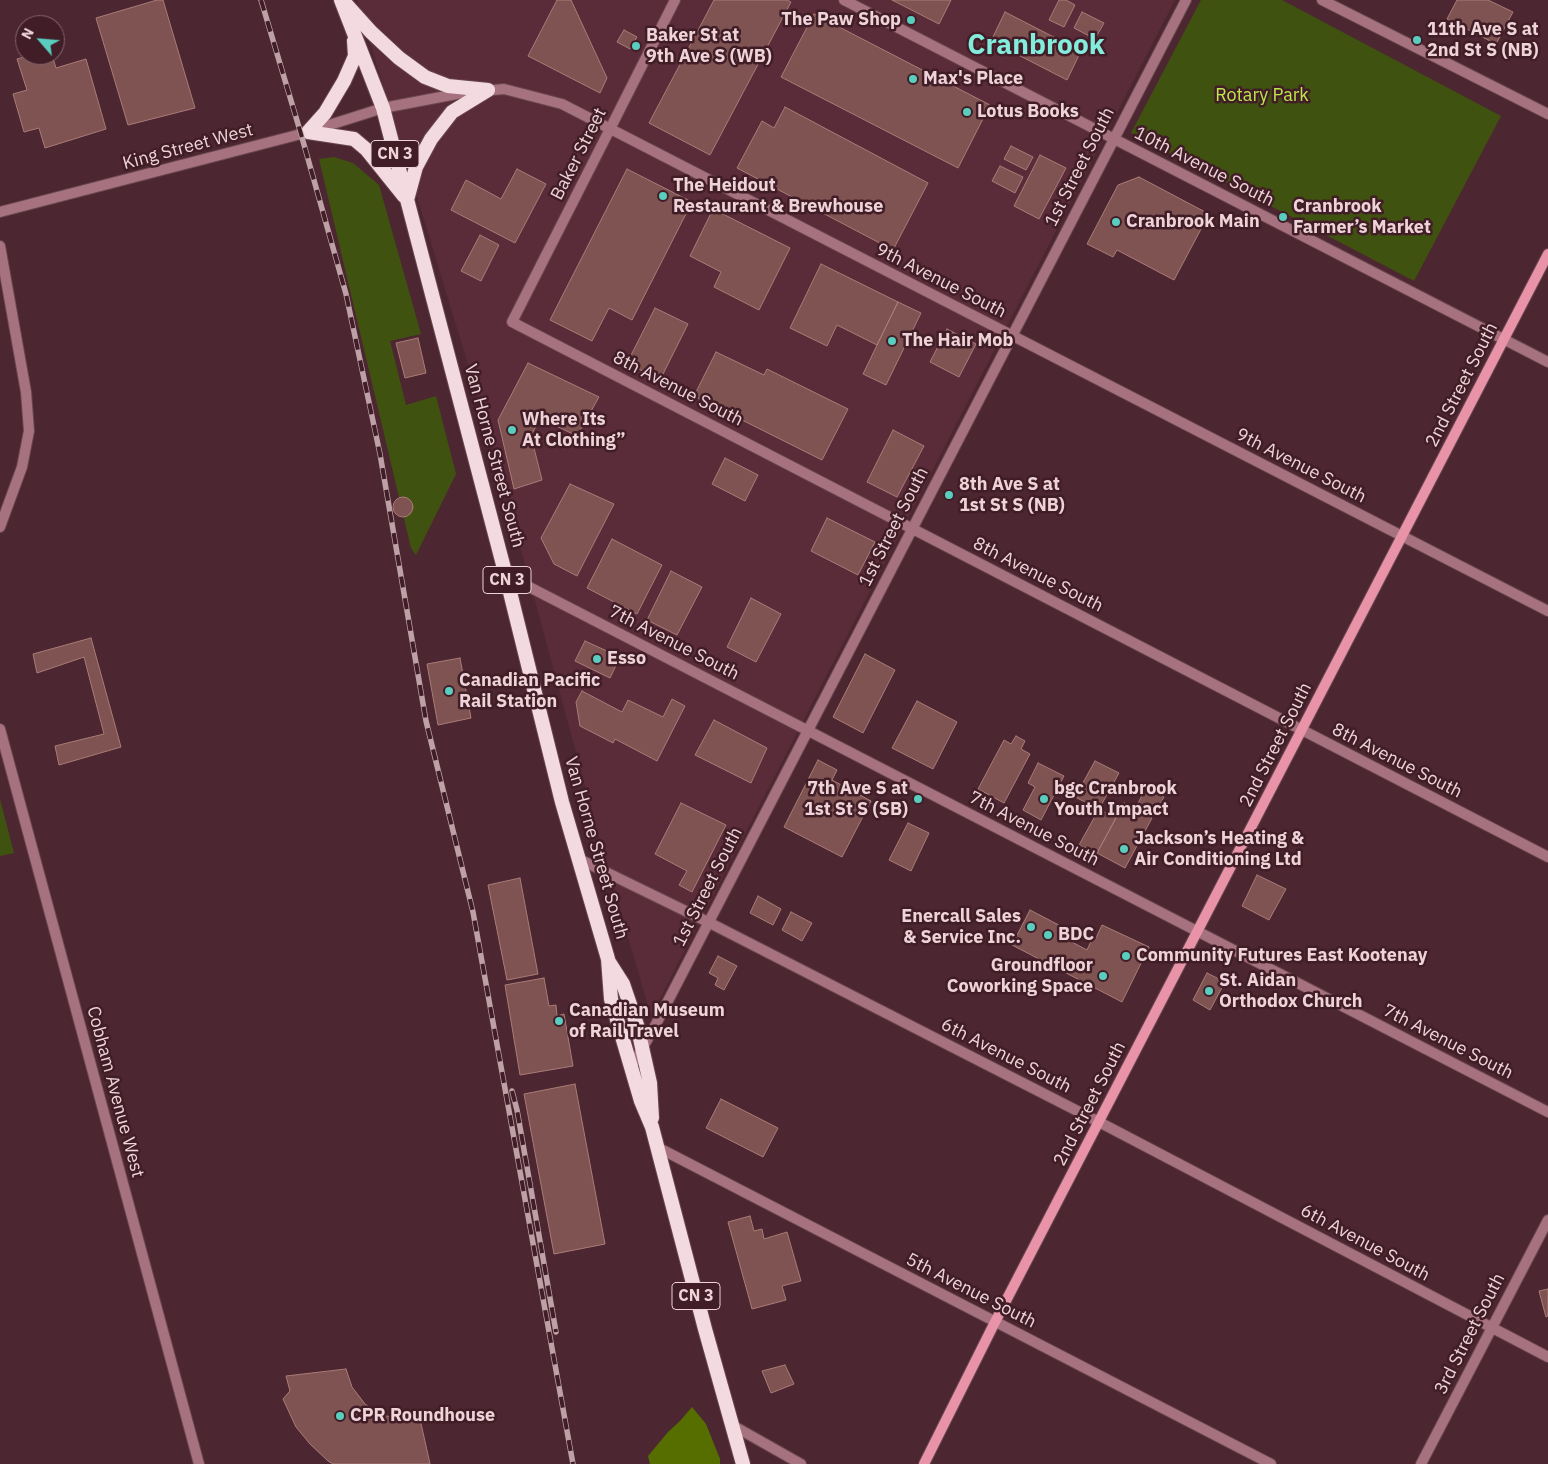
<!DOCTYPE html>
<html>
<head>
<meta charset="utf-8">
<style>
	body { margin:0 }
	#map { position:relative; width:1548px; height:1464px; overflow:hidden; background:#4c2731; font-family:"IBM Plex Sans",sans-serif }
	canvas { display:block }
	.north { position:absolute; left:15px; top:15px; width:50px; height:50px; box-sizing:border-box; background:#411d27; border:1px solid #86666e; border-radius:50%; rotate:297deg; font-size:14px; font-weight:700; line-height:20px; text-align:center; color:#eed4d9 }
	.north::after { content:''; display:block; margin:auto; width:18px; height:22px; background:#59cebe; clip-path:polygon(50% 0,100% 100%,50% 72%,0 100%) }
</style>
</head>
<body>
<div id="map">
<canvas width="1548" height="1464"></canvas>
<div class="north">N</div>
</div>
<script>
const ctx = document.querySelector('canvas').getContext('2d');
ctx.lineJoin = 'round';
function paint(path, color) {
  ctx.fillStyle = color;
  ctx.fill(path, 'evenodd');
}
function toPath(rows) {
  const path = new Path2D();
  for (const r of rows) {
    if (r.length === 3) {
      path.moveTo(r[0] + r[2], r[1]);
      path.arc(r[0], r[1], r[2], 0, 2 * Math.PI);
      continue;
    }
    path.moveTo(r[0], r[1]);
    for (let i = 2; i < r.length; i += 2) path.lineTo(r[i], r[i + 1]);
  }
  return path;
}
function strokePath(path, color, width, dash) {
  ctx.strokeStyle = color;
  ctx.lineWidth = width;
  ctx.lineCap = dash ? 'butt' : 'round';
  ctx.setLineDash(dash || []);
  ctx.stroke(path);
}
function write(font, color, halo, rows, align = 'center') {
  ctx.font = font + ' "IBM Plex Sans",sans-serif';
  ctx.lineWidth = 5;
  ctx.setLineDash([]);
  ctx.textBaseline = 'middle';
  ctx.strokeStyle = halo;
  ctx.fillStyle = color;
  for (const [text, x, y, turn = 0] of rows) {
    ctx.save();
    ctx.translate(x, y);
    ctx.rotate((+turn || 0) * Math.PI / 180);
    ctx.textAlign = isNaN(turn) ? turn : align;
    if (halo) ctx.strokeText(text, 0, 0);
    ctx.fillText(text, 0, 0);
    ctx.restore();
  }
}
paint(toPath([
	[357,0,1175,0,651,1016,599,837,493,446]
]), '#5a2c39');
paint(toPath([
	[1201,0,1282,0,1501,116,1414,281,1131,133],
	[334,157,353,163,379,185,421,334,390,341,406,405,436,396,456,474,416,555,411,548,319,159],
	[0,799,14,853,0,856]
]), '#40520f');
paint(toPath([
	[692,1407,706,1424,720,1459,720,1464,650,1464,648,1456,668,1432,680,1421]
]), '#566e00');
const building = toPath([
	[157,0,163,0,195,108,128,125,96,18,157,0],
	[557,0,571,0,607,78,600,93,528,56,557,0],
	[714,0,787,0,791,2,710,155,649,123,714,0],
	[892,0,951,0,939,24,892,0],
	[1059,0,1066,0,1075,5,1064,27,1049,20,1059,0],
	[1457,0,1488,0,1513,12,1496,44,1447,19,1457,0],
	[1005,12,1081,51,1067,80,991,41,1005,12],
	[1082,12,1104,23,1095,39,1074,28,1082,12],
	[814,14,990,105,958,168,781,77,814,14],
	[624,30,637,37,630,49,617,42,624,30],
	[31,55,52,55,56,68,86,59,106,129,45,148,39,128,24,132,13,94,27,90,17,59,31,55],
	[785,107,928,183,893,250,737,168,762,121,774,128,785,107],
	[1011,146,1033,157,1026,170,1004,159,1011,146],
	[1040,155,1066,168,1039,219,1014,206,1040,155],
	[1000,166,1023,177,1015,193,992,181,1000,166],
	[517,169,546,184,515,243,451,210,466,180,501,199,517,169],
	[627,169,692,202,632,320,609,308,592,341,550,320,627,169],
	[1139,177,1209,214,1174,280,1117,250,1113,257,1087,244,1118,185,1139,177],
	[713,209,790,248,759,310,714,287,721,272,690,256,713,209],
	[480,235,499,245,481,281,461,271,480,235],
	[821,264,898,302,877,345,837,325,827,346,790,328,821,264],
	[898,302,921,313,886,385,863,374,898,302],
	[655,308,688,324,660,380,627,363,655,308],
	[947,329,976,344,959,377,930,362,947,329],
	[418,338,426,373,405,378,396,343,418,338],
	[716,352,764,375,767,369,848,409,822,460,694,396,716,352],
	[528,363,599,397,577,436,540,418,531,436,542,480,514,489,498,420,528,363],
	[893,430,924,446,897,497,867,482,893,430],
	[725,458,758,475,745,501,712,484,725,458],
	[570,484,614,504,577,576,554,564,541,538,570,484],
	[403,507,10],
	[827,518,875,542,858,575,811,551,827,518],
	[612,539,662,565,637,614,587,588,612,539],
	[671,571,702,587,677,635,647,620,671,571],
	[751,598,781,614,756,662,727,647,751,598],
	[91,638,121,747,59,765,55,746,104,734,84,657,37,673,33,654,91,638],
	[585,641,620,657,610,678,575,661,585,641],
	[865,654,895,670,863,733,833,717,865,654],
	[460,658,471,718,438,725,427,664,460,658],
	[582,691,622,712,628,700,663,717,672,699,685,706,657,761,615,739,613,743,580,726,576,702,582,691],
	[917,701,957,722,933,769,892,748,917,701],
	[714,720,767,748,751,783,695,755,714,720],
	[1016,736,1025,741,1021,749,1030,754,1004,803,978,789,1004,740,1011,744,1016,736],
	[818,760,837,770,832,780,871,801,842,857,784,827,818,760],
	[1095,761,1119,773,1099,809,1075,797,1095,761],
	[1038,763,1064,776,1041,820,1023,810,1035,787,1028,783,1038,763],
	[1146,788,1164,797,1154,814,1137,805,1146,788],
	[681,803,726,825,692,892,679,885,687,871,655,854,681,803],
	[1124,803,1152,818,1125,868,1097,853,1124,803],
	[1099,809,1116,818,1097,853,1079,845,1099,809],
	[908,823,929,833,911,871,889,860,908,823],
	[1257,875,1286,889,1269,920,1242,906,1257,875],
	[520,878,538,974,507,980,488,885,520,878],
	[758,896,781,909,773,925,750,913,758,896],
	[1030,910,1076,934,1072,942,1087,950,1093,937,1096,938,1102,925,1149,947,1122,1002,1012,945,1030,910],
	[791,912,812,923,802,941,782,930,791,912],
	[718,956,737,966,724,990,715,985,718,978,709,973,718,956],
	[1207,973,1225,982,1210,1010,1193,1000,1207,973],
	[544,978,549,1006,556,1005,557,1016,564,1014,573,1066,520,1075,505,985,544,978],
	[575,1084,605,1244,554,1254,524,1094,575,1084],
	[721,1099,778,1128,763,1157,706,1128,721,1099],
	[750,1216,754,1231,762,1229,764,1239,787,1232,801,1281,782,1286,786,1300,752,1309,728,1222,750,1216],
	[1548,1289,1548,1316,1546,1317,1539,1291,1548,1289],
	[785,1365,794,1384,771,1393,762,1371,785,1365],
	[346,1369,352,1387,365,1404,380,1414,398,1419,420,1419,430,1464,333,1464,328,1461,310,1444,296,1427,283,1399,290,1391,286,1376,346,1369]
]);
paint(building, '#7e5351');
strokePath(building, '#aa7c78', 1);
const minor = toPath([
	[844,0,1548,362],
	[610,129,512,322,1548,857],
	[0,246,26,392,29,431,22,467,0,527],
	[1402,536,1548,611],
	[0,729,199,1464],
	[579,859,708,922,1099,1122,1548,1357],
	[631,1068,655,1026,1186,0],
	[657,1147,1271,1464],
	[732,1425,801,1464],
	[1421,1464,1548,1220]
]);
const tertiary = toPath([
	[1322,0,1548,114],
	[610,129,675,0],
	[0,212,301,134,383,108,462,93,504,89,562,104,1402,536],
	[506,575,1548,1112]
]);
const secondary = toPath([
	[924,1464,995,1322,1548,254]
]);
const trunk = toPath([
	[341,0,383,108,506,576,562,802,608,959,611,999,641,1101,652,1127,705,1329,743,1464],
	[345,3,371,32,399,58,425,77,448,86,488,90],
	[308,132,354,139,367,150,404,196],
	[308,132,325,113,344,81,355,56,354,41],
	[407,200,416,167,431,139,452,112,488,90],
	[609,962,623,984,637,1025,650,1083,652,1118]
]);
strokePath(minor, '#69464f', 12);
strokePath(tertiary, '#69464f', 12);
strokePath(secondary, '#69464f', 12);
strokePath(trunk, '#69464f', 16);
strokePath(minor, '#a7727f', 10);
strokePath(tertiary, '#a7727f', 10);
strokePath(secondary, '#e893a8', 10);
strokePath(trunk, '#f2dae0', 14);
const rail = toPath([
	[261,0,301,134,346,294,380,454,426,721,473,912,573,1464],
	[512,1091,517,1110,556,1332]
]);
strokePath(rail, '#bea1a7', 5.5);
strokePath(rail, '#411d27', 4, [11]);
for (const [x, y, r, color] of [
	[911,20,5,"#59cebe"],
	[1417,40,5,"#59cebe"],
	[636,46,5,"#59cebe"],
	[913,79,5,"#59cebe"],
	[967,112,5,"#59cebe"],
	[663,196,5,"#59cebe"],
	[1283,217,5,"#59cebe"],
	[1116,222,5,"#59cebe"],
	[892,341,5,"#59cebe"],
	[512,430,5,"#59cebe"],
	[949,495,5,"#59cebe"],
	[597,659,5,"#59cebe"],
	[449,691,5,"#59cebe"],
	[918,799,5,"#59cebe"],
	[1044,799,5,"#59cebe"],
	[1124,849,5,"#59cebe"],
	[1031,927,5,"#59cebe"],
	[1048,935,5,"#59cebe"],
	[1126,956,5,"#59cebe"],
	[1103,976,5,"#59cebe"],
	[1209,991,5,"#59cebe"],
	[559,1021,5,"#59cebe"],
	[340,1416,5,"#59cebe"]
]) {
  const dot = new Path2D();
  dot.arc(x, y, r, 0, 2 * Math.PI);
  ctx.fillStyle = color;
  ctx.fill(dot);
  strokePath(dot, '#411d27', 2);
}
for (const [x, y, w] of [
	[395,154,48],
	[507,580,48],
	[696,1296,48]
]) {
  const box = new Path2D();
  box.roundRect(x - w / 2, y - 13.5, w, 27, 4);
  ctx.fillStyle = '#411d27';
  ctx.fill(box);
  strokePath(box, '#eed4d9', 1);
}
write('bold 16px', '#eed4d9', null, [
	["CN 3",395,154],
	["CN 3",507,580],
	["CN 3",696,1296]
]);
write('bold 18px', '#eed4d9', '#411d27', [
	["The Paw Shop",901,20,"right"],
	["11th Ave S at",1427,30],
	["2nd St S (NB)",1427,51],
	["Baker St at",646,36],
	["9th Ave S (WB)",646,57],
	["Max's Place",923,79],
	["Lotus Books",977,112],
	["The Heidout",673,186],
	["Restaurant & Brewhouse",673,207],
	["Cranbrook",1293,207],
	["Farmer’s Market",1293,228],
	["Cranbrook Main",1126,222],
	["The Hair Mob",902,341],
	["Where Its",522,420],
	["At Clothing”",522,441],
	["8th Ave S at",959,485],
	["1st St S (NB)",959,506],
	["Esso",607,659],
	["Canadian Pacific",459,681],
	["Rail Station",459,702],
	["7th Ave S at",908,789,"right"],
	["1st St S (SB)",908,810,"right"],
	["bgc Cranbrook",1054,789],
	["Youth Impact",1054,810],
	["Jackson’s Heating &",1134,839],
	["Air Conditioning Ltd",1134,860],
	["Enercall Sales",1021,917,"right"],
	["& Service Inc.",1021,938,"right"],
	["BDC",1058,935],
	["Community Futures East Kootenay",1136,956],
	["Groundfloor",1093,966,"right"],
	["Coworking Space",1093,987,"right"],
	["St. Aidan",1219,981],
	["Orthodox Church",1219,1002],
	["Canadian Museum",569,1011],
	["of Rail Travel",569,1032],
	["CPR Roundhouse",350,1416]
], 'left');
write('18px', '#bde84b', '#411d27', [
	["Rotary Park",1262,96]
]);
write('18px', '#eed4d9', '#411d27', [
	["King Street West",188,147,-15],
	["Baker Street",579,154,-63],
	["1st Street South",1080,167,-63],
	["10th Avenue South",1204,167,27],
	["9th Avenue South",941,281,27],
	["2nd Street South",1462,385,-63],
	["8th Avenue South",678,389,27],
	["Van Horne Street South",494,456,75],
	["9th Avenue South",1301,466,27],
	["1st Street South",894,527,-63],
	["8th Avenue South",1038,575,27],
	["7th Avenue South",674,643,27],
	["2nd Street South",1276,745,-63],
	["8th Avenue South",1397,761,27],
	["7th Avenue South",1034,829,27],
	["Van Horne Street South",596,848,74],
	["1st Street South",708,887,-63],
	["7th Avenue South",1448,1042,27],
	["6th Avenue South",1006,1056,27],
	["Cobham Avenue West",115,1092,75],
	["2nd Street South",1090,1104,-63],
	["6th Avenue South",1365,1243,28],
	["5th Avenue South",971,1291,27],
	["3rd Street South",1470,1334,-63]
]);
write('bold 28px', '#84ecdd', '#411d27', [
	["Cranbrook",1036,46]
]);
</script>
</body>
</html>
